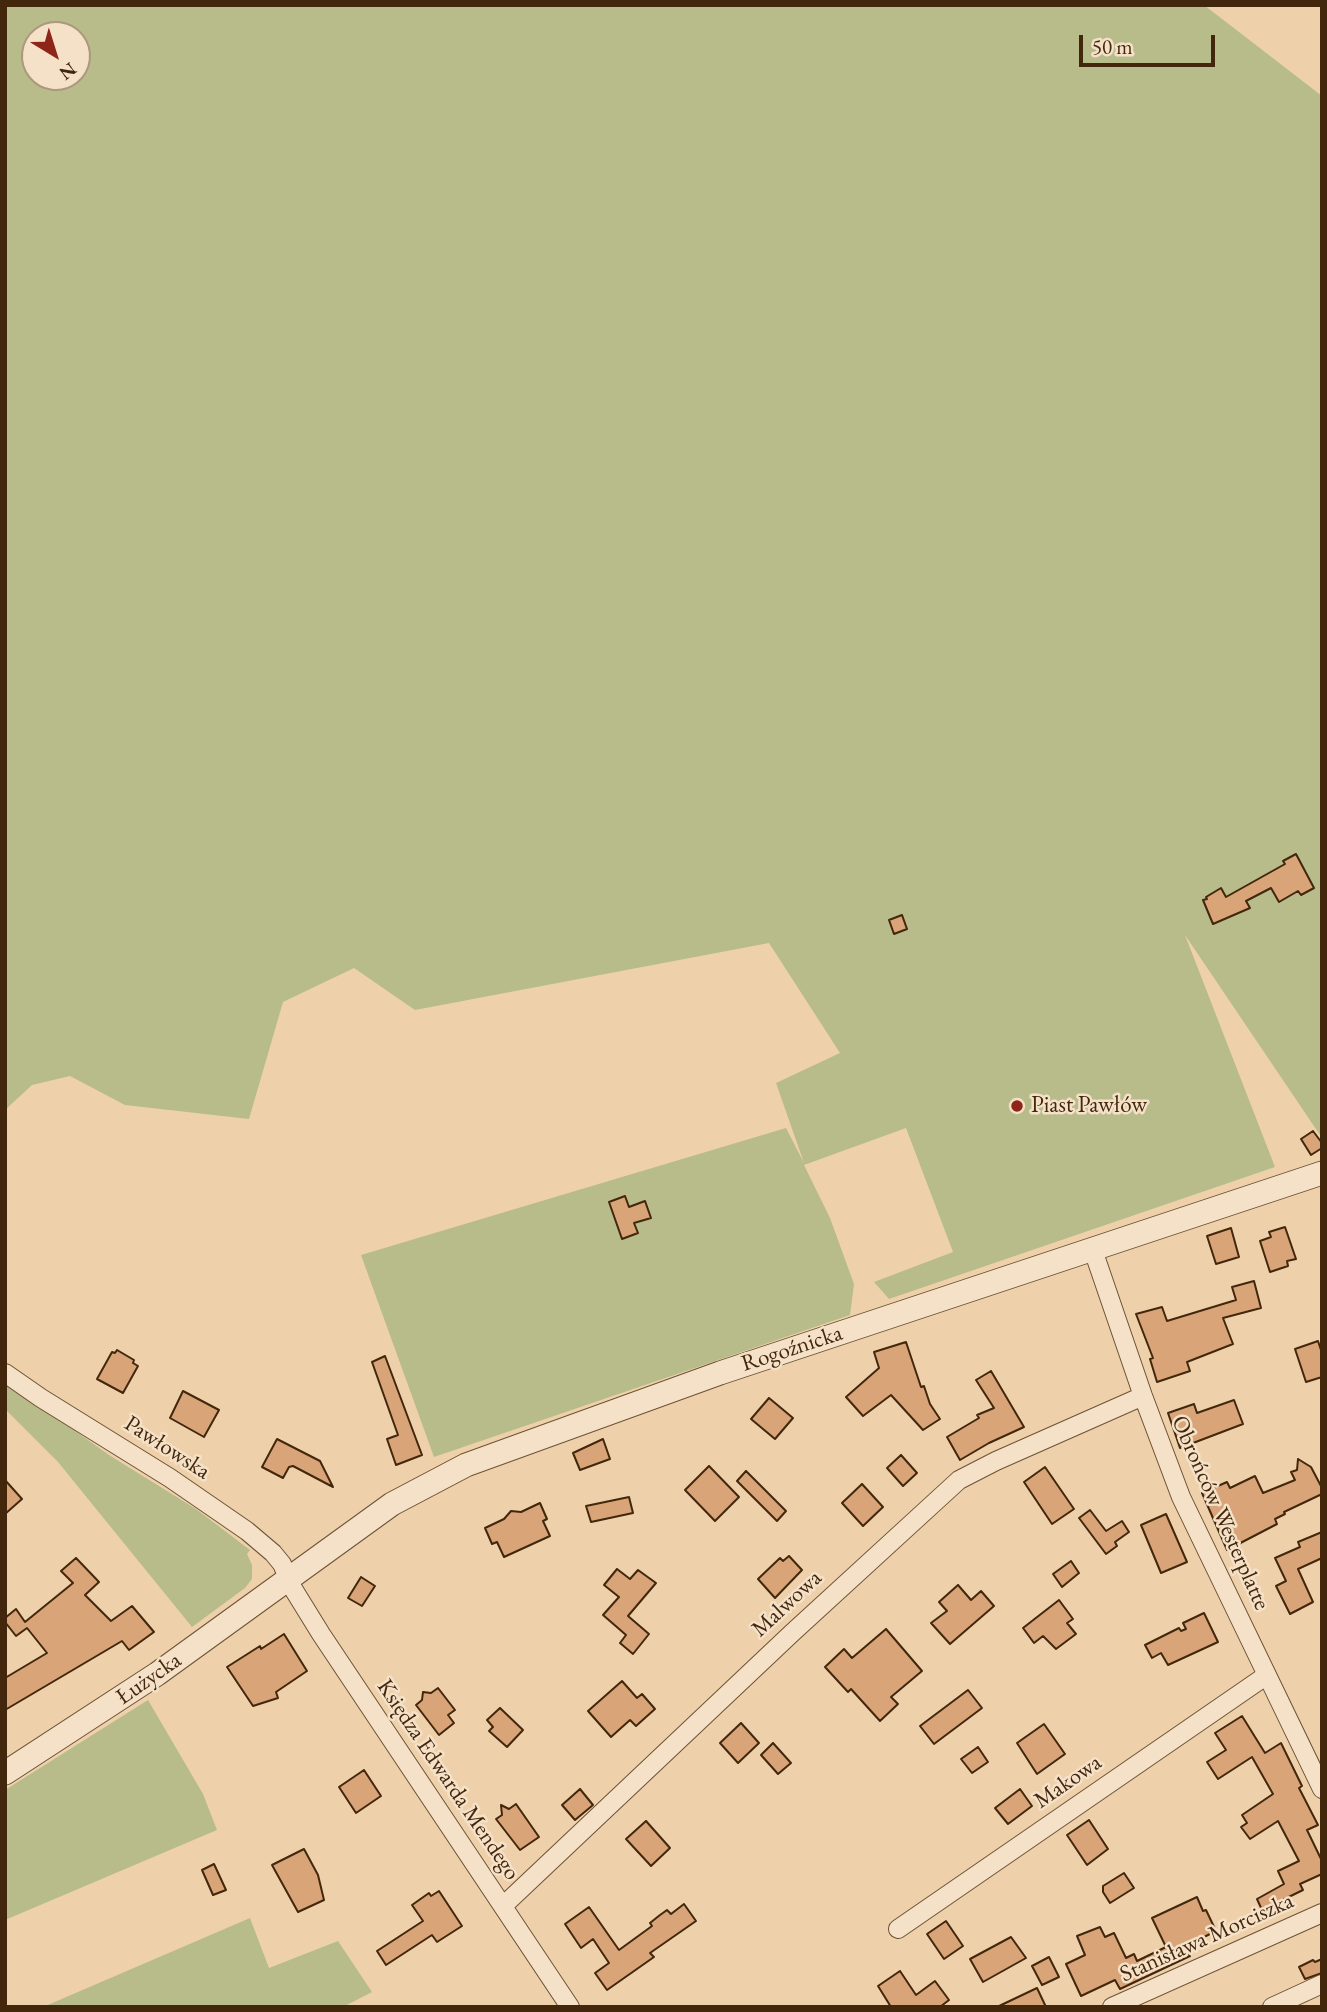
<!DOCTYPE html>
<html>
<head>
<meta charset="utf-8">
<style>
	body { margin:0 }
	#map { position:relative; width:1327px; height:2012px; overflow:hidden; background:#eed1aa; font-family:"EB Garamond",serif }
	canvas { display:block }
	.frame { position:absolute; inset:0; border:7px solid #42270d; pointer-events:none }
	.north { position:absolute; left:21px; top:21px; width:70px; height:70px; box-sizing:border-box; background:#f4e1c8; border:2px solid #ad977d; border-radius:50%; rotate:142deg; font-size:19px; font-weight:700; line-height:28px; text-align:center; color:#42270d }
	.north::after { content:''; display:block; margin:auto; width:24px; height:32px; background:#8f2418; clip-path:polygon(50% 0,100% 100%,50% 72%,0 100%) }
	.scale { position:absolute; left:1079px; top:35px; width:136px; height:32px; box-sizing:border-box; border:4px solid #42270d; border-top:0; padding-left:9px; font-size:21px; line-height:24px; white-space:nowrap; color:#42270d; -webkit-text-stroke:5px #f4e1c8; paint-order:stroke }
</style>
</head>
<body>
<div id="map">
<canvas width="1327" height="2012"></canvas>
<div class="frame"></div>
<div class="north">N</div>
<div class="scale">50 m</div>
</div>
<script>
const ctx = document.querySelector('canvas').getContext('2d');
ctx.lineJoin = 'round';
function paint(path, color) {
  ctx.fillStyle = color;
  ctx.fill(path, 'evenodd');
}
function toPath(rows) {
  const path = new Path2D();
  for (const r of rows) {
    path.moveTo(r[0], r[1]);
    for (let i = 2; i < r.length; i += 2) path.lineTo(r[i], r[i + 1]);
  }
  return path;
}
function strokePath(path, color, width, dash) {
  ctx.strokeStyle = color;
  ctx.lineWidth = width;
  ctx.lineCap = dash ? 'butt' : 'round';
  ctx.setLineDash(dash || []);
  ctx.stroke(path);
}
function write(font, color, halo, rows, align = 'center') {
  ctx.font = font + ' "EB Garamond",serif';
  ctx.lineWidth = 5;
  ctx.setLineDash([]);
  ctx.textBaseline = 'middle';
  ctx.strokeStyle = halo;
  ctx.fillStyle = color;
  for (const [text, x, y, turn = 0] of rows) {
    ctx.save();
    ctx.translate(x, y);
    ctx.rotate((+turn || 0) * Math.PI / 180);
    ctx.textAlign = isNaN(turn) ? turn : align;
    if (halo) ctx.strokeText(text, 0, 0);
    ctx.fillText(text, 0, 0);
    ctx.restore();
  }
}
paint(toPath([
	[5,5,1204,5,1322,96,1322,1138,1185,935,1275,1167,889,1299,874,1282,953,1252,906,1128,804,1165,830,1218,854,1284,850,1315,434,1457,361,1255,786,1128,804,1163,776,1083,840,1053,769,943,415,1010,354,968,283,1002,249,1119,125,1105,70,1076,32,1085,5,1110],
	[35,35,77,35,77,77,35,77],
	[5,1381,109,1455,196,1509,250,1550,247,1554,252,1565,252,1579,245,1588,192,1627,58,1462,5,1409],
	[148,1700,203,1794,217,1830,5,1920,5,1790],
	[250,1918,269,1968,338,1941,372,1992,343,2007,43,2007]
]), '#b7bc8a');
const building = toPath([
	[1296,854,1314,888,1301,895,1298,891,1279,902,1271,888,1246,901,1250,908,1213,924,1203,900,1207,899,1206,897,1221,888,1226,897,1285,864,1283,861,1296,854],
	[902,915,907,929,894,934,889,920,902,915],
	[1313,1131,1322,1143,1322,1148,1311,1155,1301,1139,1313,1131],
	[625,1196,629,1207,645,1201,651,1218,634,1223,638,1233,622,1239,609,1202,625,1196],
	[1285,1227,1296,1259,1287,1261,1288,1266,1270,1272,1260,1241,1271,1237,1269,1232,1285,1227],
	[1231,1228,1239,1257,1216,1264,1207,1236,1231,1228],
	[1254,1281,1261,1308,1223,1318,1233,1344,1187,1362,1190,1371,1157,1382,1150,1359,1153,1358,1136,1314,1162,1307,1167,1321,1236,1300,1232,1287,1254,1281],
	[1318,1341,1322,1353,1322,1377,1306,1382,1295,1349,1318,1341],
	[906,1342,921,1387,924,1386,930,1404,940,1419,923,1430,891,1395,863,1416,846,1397,879,1368,874,1352,906,1342],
	[117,1350,134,1360,133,1363,138,1366,123,1393,97,1379,112,1352,115,1353,117,1350],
	[385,1356,422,1455,396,1465,387,1439,398,1435,372,1362,385,1356],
	[991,1371,1024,1427,989,1443,960,1460,947,1437,979,1418,977,1415,994,1408,976,1380,991,1371],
	[183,1391,219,1410,204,1437,170,1418,183,1391],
	[769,1398,793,1418,775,1439,751,1419,769,1398],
	[1234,1400,1243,1424,1180,1448,1168,1413,1194,1404,1197,1413,1234,1400],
	[277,1439,320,1461,333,1487,293,1466,289,1467,283,1478,262,1467,277,1439],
	[603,1439,610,1459,580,1470,573,1453,603,1439],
	[901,1455,917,1473,903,1486,887,1468,901,1455],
	[1298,1459,1311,1467,1322,1488,1322,1494,1284,1512,1285,1514,1275,1519,1277,1524,1227,1550,1202,1493,1227,1482,1230,1488,1255,1476,1263,1493,1295,1480,1291,1472,1297,1470,1298,1459],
	[709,1466,739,1497,715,1521,685,1490,709,1466],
	[1045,1467,1074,1509,1052,1524,1024,1482,1045,1467],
	[746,1471,786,1511,777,1521,737,1481,746,1471],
	[5,1480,22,1499,5,1514,5,1480],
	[862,1484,883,1507,863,1526,842,1503,862,1484],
	[629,1497,633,1513,591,1522,586,1506,629,1497],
	[540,1503,547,1519,543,1521,550,1536,504,1557,497,1542,492,1544,485,1528,504,1519,511,1511,521,1512,540,1503],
	[1090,1510,1106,1531,1122,1521,1129,1532,1115,1542,1117,1546,1106,1554,1079,1518,1090,1510],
	[1166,1514,1187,1562,1161,1573,1141,1525,1166,1514],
	[1322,1532,1322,1558,1298,1569,1313,1602,1290,1614,1276,1586,1286,1581,1275,1558,1300,1547,1298,1542,1322,1532],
	[789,1556,802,1570,775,1598,758,1579,780,1558,783,1561,789,1556],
	[76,1558,99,1582,85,1595,111,1621,132,1606,154,1632,129,1650,122,1641,5,1710,5,1678,47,1653,27,1628,16,1636,5,1622,5,1618,16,1609,25,1622,73,1583,61,1571,76,1558],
	[1071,1561,1079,1573,1062,1587,1053,1574,1071,1561],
	[617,1569,630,1579,638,1570,656,1583,628,1616,649,1634,633,1654,620,1643,626,1635,603,1615,619,1597,604,1585,617,1569],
	[361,1577,375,1586,362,1606,348,1598,361,1577],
	[958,1585,971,1600,981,1591,994,1606,950,1644,931,1623,947,1611,939,1602,958,1585],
	[1059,1600,1073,1619,1067,1623,1076,1634,1056,1649,1043,1636,1034,1643,1023,1628,1059,1600],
	[1204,1613,1218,1642,1168,1665,1161,1653,1152,1658,1145,1645,1179,1628,1181,1631,1186,1629,1183,1623,1204,1613],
	[886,1629,922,1671,891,1697,898,1704,880,1721,851,1689,848,1692,825,1667,844,1649,852,1658,886,1629],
	[284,1634,307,1671,276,1692,278,1698,253,1706,227,1667,260,1646,261,1649,284,1634],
	[622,1681,637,1698,642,1694,655,1709,636,1726,630,1720,611,1737,588,1711,622,1681],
	[438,1688,455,1710,448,1715,454,1723,439,1735,416,1705,422,1700,423,1692,431,1693,438,1688],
	[968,1690,982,1708,934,1744,920,1726,968,1690],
	[500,1708,523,1730,507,1747,489,1731,493,1727,487,1720,500,1708],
	[1242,1716,1265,1753,1281,1743,1302,1786,1299,1788,1318,1825,1307,1830,1322,1861,1322,1874,1300,1884,1303,1890,1262,1910,1257,1899,1284,1884,1278,1871,1299,1861,1278,1821,1250,1839,1241,1827,1247,1823,1242,1815,1273,1794,1252,1757,1218,1779,1207,1762,1226,1750,1215,1733,1242,1716],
	[741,1723,759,1743,738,1763,720,1743,741,1723],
	[1044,1724,1065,1754,1037,1774,1017,1743,1044,1724],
	[773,1743,791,1763,778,1774,761,1755,773,1743],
	[978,1747,988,1762,972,1773,961,1759,978,1747],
	[364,1770,381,1796,356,1813,339,1787,364,1770],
	[580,1789,593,1805,575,1820,562,1805,580,1789],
	[1020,1789,1032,1806,1008,1824,995,1808,1020,1789],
	[516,1804,539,1837,520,1850,496,1819,502,1815,501,1805,509,1809,516,1804],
	[1089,1820,1108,1849,1087,1865,1067,1835,1089,1820],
	[646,1821,670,1848,651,1866,626,1839,646,1821],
	[304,1849,318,1875,324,1900,298,1912,272,1865,304,1849],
	[214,1864,226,1890,213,1895,202,1870,214,1864],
	[1124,1873,1134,1888,1110,1903,1103,1892,1103,1886,1124,1873],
	[439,1891,462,1926,437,1942,432,1935,386,1965,377,1951,423,1921,412,1905,429,1893,431,1896,439,1891],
	[1197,1897,1203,1911,1206,1910,1216,1931,1186,1946,1190,1956,1120,1989,1115,1980,1081,1996,1066,1964,1085,1955,1077,1936,1100,1927,1105,1937,1114,1933,1126,1958,1134,1954,1137,1961,1166,1947,1152,1918,1197,1897],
	[684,1904,696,1921,650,1953,654,1957,607,1990,595,1973,609,1963,593,1939,581,1948,565,1924,589,1907,619,1950,652,1926,650,1923,660,1915,667,1910,671,1914,684,1904],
	[946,1921,963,1946,944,1959,927,1934,946,1921],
	[1011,1937,1026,1958,983,1982,970,1959,1011,1937],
	[1049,1957,1059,1977,1042,1985,1032,1966,1049,1957],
	[1322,1959,1322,1973,1305,1979,1299,1967,1313,1960,1315,1962,1322,1959],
	[900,1971,916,1995,935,1981,949,2000,940,2007,891,2007,878,1986,900,1971],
	[1037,1988,1046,2007,997,2007,1037,1988]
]);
paint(building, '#d8a478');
strokePath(building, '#42270d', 2);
const minor = toPath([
	[1093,1250,1143,1396,1181,1497,1322,1789],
	[5,1373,41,1398,170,1478,247,1531,273,1553,282,1564,292,1587,321,1634,570,2007],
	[503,1906,792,1633,959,1480,996,1461,1143,1396],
	[898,1929,1267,1675],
	[1112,2007,1322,1913],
	[1272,2007,1322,1984]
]);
const tertiary = toPath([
	[5,1773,157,1674,392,1504,466,1465,720,1373,1322,1173]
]);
strokePath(minor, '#6d5234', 20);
strokePath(tertiary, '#6d5234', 25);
strokePath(minor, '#f4e1c8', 18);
strokePath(tertiary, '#f4e1c8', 23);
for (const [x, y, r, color] of [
	[1017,1106,7,"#8f2418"]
]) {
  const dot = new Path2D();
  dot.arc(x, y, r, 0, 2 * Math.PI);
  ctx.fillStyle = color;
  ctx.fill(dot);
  strokePath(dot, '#f4e1c8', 2.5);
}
write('23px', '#42270d', '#f4e1c8', [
	["Piast Pawłów",1031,1106]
], 'left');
write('23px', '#42270d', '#f4e1c8', [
	["Rogoźnicka",792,1349,-18],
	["Pawłowska",167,1448,33],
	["Obrońców Westerplatte",1220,1513,66],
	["Malwowa",787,1604,-43],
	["Łużycka",149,1679,-35],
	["Księdza Edwarda Mendego",448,1780,56],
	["Makowa",1068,1782,-35],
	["Stanisława Morciszka",1207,1938,-24]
]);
</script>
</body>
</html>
